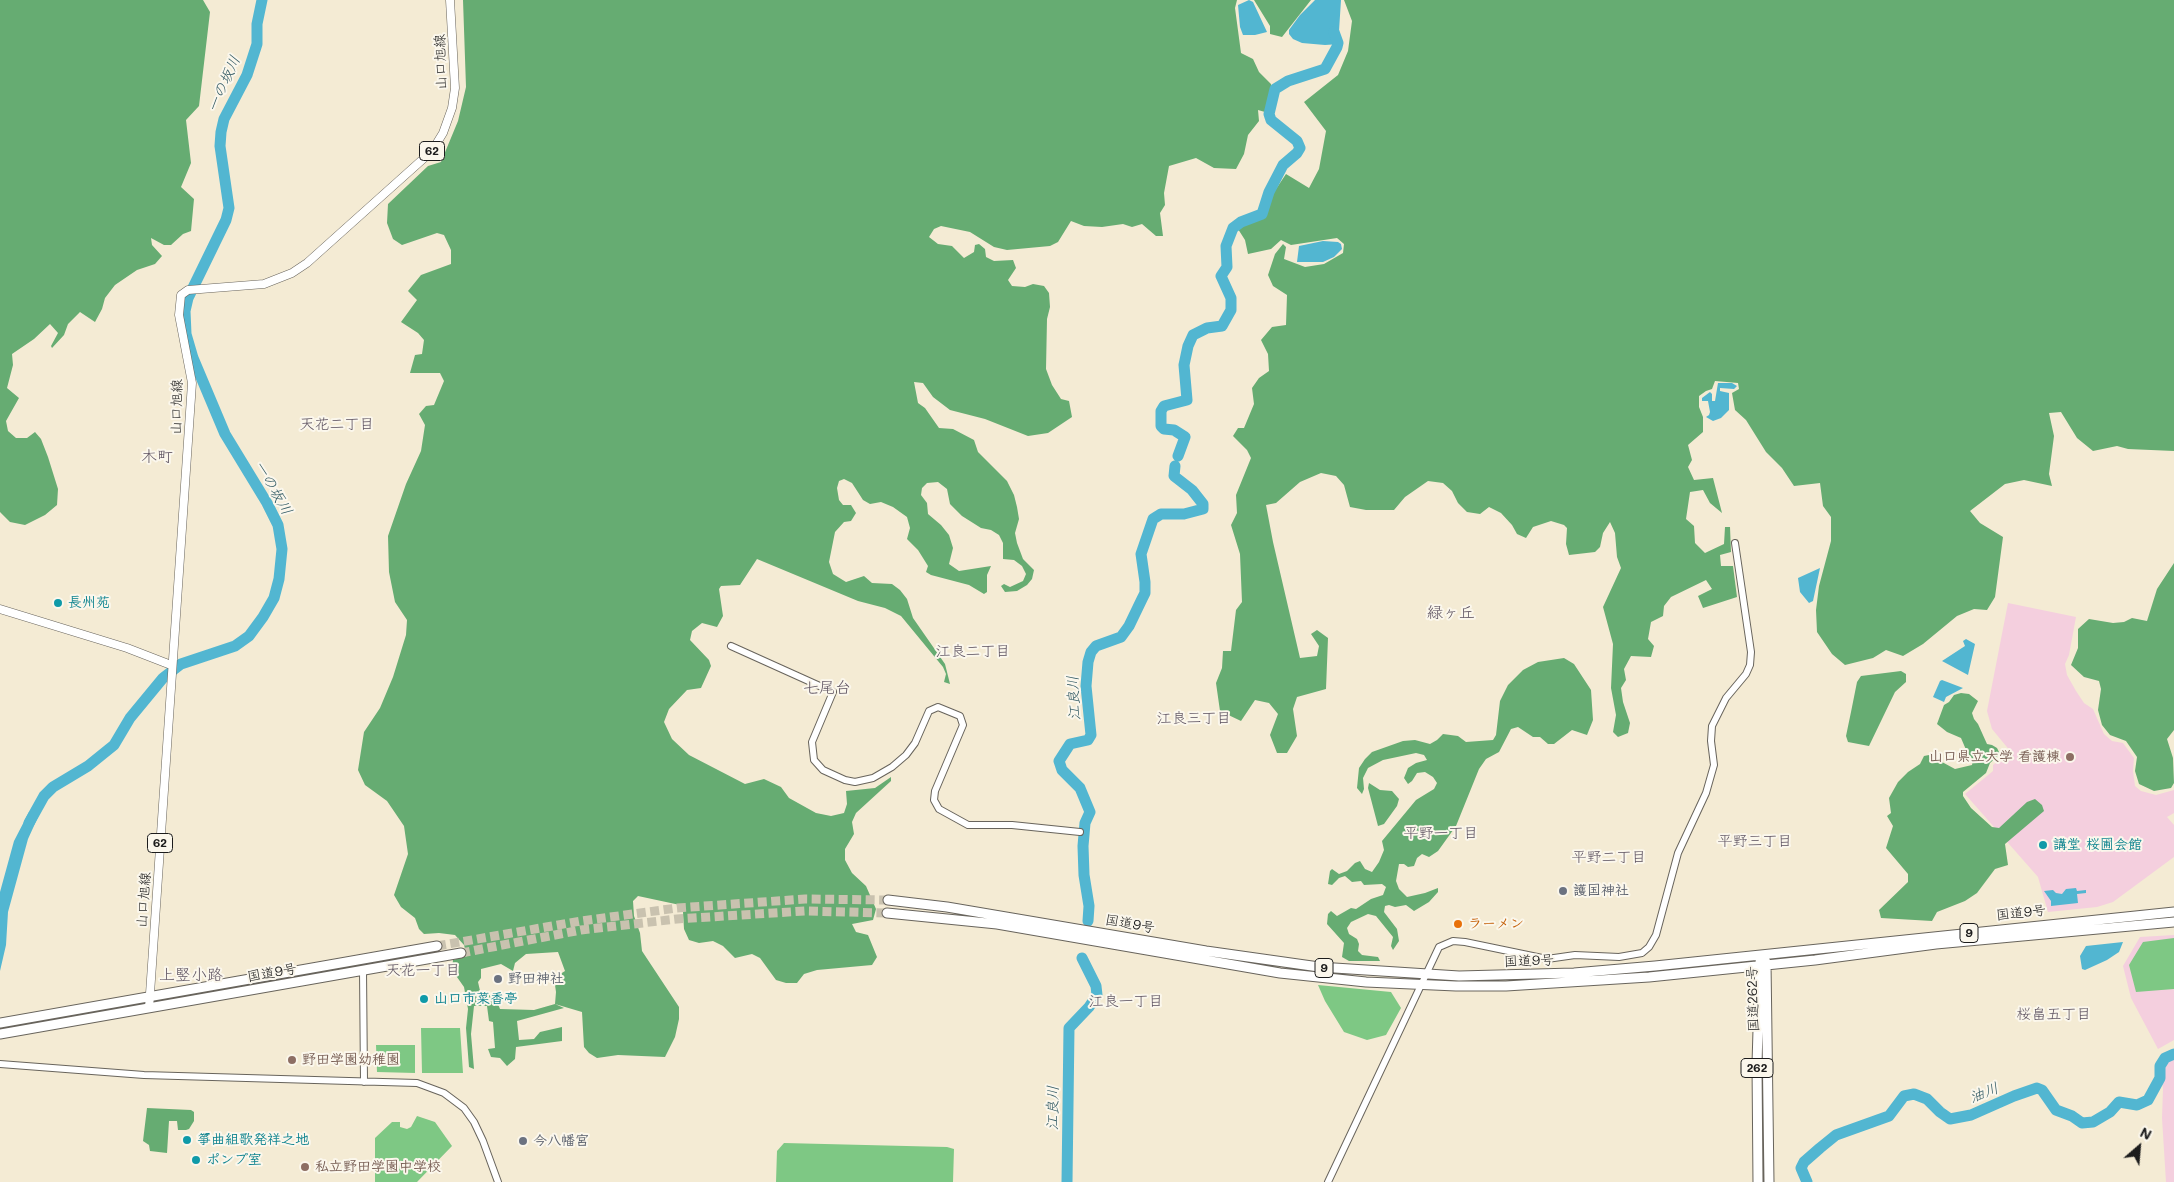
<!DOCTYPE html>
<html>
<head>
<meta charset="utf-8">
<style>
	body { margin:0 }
	#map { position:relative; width:2174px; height:1182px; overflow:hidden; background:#f4ebd4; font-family:Mali,sans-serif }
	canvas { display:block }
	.north { position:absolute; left:2114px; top:1122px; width:50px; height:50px; -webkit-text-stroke:4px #fbf7ec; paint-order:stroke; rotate:27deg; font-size:14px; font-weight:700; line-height:20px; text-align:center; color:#1c1c1c }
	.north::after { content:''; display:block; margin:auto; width:18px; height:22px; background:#1c1c1c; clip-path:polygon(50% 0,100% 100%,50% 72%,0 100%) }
</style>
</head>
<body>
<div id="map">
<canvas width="2174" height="1182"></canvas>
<div class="north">N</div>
</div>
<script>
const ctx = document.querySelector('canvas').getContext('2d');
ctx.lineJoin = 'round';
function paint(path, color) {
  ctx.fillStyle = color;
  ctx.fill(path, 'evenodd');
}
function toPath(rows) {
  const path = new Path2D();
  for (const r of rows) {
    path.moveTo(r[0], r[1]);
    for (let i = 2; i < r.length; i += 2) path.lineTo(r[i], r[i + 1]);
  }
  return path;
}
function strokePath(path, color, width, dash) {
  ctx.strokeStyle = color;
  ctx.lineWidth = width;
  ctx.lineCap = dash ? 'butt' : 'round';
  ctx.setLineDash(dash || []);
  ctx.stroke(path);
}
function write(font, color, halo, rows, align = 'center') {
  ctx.font = font + ' Mali,"Klee One",sans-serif';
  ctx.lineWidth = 4;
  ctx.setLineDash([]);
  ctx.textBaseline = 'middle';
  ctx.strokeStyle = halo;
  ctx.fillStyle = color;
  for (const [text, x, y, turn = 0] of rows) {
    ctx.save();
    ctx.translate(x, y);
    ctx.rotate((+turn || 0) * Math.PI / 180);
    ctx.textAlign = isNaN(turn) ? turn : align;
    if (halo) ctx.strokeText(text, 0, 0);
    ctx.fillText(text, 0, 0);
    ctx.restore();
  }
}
paint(toPath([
	[2008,603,2076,617,2069,655,2065,664,2067,675,2076,691,2084,703,2093,709,2104,734,2112,741,2123,743,2134,758,2133,771,2135,786,2141,791,2156,795,2174,790,2174,813,2167,817,2174,825,2174,857,2113,902,2097,907,2048,912,2038,877,1965,794,1993,771,1993,765,1998,761,2005,762,2011,752,1992,729,1987,711],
	[2174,935,2174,1040,2158,1049,2131,998,2123,966,2140,937],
	[2174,1055,2174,1182,2166,1182,2162,1118,2163,1089,2160,1066,2165,1060]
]), '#f4cfde');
paint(toPath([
	[2174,938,2174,989,2136,992,2129,965,2143,942],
	[1318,985,1391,992,1401,1008,1386,1035,1367,1040,1344,1032,1325,1001],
	[421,1028,460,1028,463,1073,422,1073],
	[376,1045,415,1045,415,1073,377,1072],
	[417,1116,435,1122,452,1146,417,1182,375,1182,375,1138,392,1122,400,1122,400,1127,407,1129,411,1127],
	[784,1143,947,1147,954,1149,953,1182,776,1182,777,1151]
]), '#7ec884');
paint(toPath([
	[0,0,203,0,210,12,199,106,186,120,191,163,181,187,194,199,191,231,183,234,171,245,164,245,151,238,152,245,162,256,155,264,137,270,115,285,105,298,102,309,95,322,80,312,68,324,64,335,52,348,51,346,58,333,50,324,34,339,12,354,13,365,7,388,19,398,6,421,8,431,16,438,27,438,35,432,41,439,48,457,58,489,57,505,45,515,25,525,10,522,0,512],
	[463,0,1237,0,1235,8,1241,53,1253,59,1259,72,1271,84,1273,94,1265,112,1258,110,1259,121,1248,135,1244,154,1236,169,1214,168,1196,158,1169,166,1164,193,1165,205,1160,213,1163,236,1156,236,1142,224,1132,227,1123,224,1102,227,1084,226,1071,221,1058,242,1050,246,1007,250,994,247,970,232,941,226,934,229,929,237,938,244,952,246,964,258,974,252,975,245,979,244,985,249,986,257,994,261,1013,260,1016,268,1008,280,1012,286,1025,287,1033,284,1044,286,1049,293,1050,307,1047,319,1046,369,1052,385,1061,399,1069,401,1072,417,1048,433,1028,436,985,419,950,410,933,397,923,383,914,382,918,403,925,408,939,428,953,429,974,440,978,452,1007,481,1014,495,1017,507,1019,519,1015,533,1017,543,1023,559,1034,570,1032,579,1027,585,1017,591,1005,592,1001,586,1004,584,1010,587,1023,581,1026,574,1022,566,1014,560,1003,559,1003,543,999,535,991,530,981,528,962,516,950,504,947,489,938,482,927,483,922,488,921,495,927,503,928,514,941,525,949,535,953,548,949,564,959,571,991,566,987,575,987,592,984,594,969,585,931,575,926,572,928,566,918,550,907,539,910,528,907,517,893,507,881,502,870,504,863,500,852,483,844,479,839,481,837,488,839,500,843,505,851,505,856,513,851,521,844,522,835,532,829,562,833,574,846,582,864,576,872,583,892,584,900,590,907,599,913,618,945,664,950,684,944,682,946,674,943,667,901,616,885,608,858,601,757,559,740,585,721,586,719,589,723,616,717,627,702,623,692,631,690,640,709,660,711,666,701,688,687,690,669,709,664,722,672,739,689,755,745,784,764,779,781,787,789,798,816,813,831,816,844,813,847,804,846,791,875,788,891,777,891,781,856,813,852,822,854,834,845,849,845,860,852,873,866,886,876,909,873,920,852,924,856,932,868,935,877,957,872,965,817,970,804,974,797,983,786,983,776,980,760,958,752,954,735,958,723,946,713,941,699,943,689,940,684,929,683,912,680,905,638,896,633,901,634,916,640,933,642,951,679,1007,679,1019,675,1037,665,1057,618,1055,597,1058,589,1053,584,1047,582,1012,555,1004,556,992,554,978,565,971,558,952,526,954,515,963,513,971,501,964,481,969,481,978,478,982,481,995,494,994,500,1009,534,1010,555,1004,564,1008,517,1021,519,1040,534,1039,540,1032,562,1027,562,1041,516,1047,515,1059,507,1066,500,1058,491,1057,488,1049,495,1048,493,1022,489,1021,487,1006,474,1006,471,1034,474,1069,469,1067,466,1028,468,1009,464,987,452,970,453,960,467,956,464,945,455,935,439,933,424,934,419,929,415,918,401,907,394,895,408,854,404,826,387,801,365,785,358,770,364,732,380,708,393,677,406,635,407,620,395,602,389,572,388,536,406,484,421,451,425,425,419,414,426,406,434,405,444,381,440,373,410,373,415,355,422,354,424,340,418,333,401,322,417,300,408,291,421,275,451,264,451,250,444,235,437,233,402,245,393,239,387,223,388,204,428,166,441,162,458,121,466,87],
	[1254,0,1311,0,1282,37,1270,34,1270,26],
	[1344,0,2174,0,2174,451,2128,449,2117,446,2093,451,2077,438,2061,412,2049,413,2054,436,2049,474,2052,486,2024,480,2005,484,1970,511,1980,523,2003,537,1995,597,1987,610,1974,609,1957,616,1923,644,1903,656,1886,650,1873,658,1845,665,1832,654,1817,632,1816,610,1819,586,1831,541,1831,517,1823,506,1820,483,1794,486,1782,468,1766,452,1746,420,1735,410,1732,393,1739,389,1738,383,1715,381,1712,389,1706,391,1699,396,1699,407,1703,417,1703,432,1688,445,1692,460,1688,467,1694,480,1713,478,1722,513,1710,503,1703,490,1690,492,1686,519,1694,526,1695,543,1705,553,1724,544,1725,527,1730,527,1731,552,1720,555,1721,566,1733,566,1737,597,1703,608,1698,596,1712,589,1706,580,1671,597,1664,606,1663,616,1651,622,1648,639,1654,646,1651,657,1631,656,1624,669,1626,680,1621,688,1623,702,1630,723,1628,733,1618,737,1613,732,1616,715,1611,688,1613,644,1603,607,1621,568,1617,557,1615,533,1610,522,1603,533,1600,547,1595,552,1569,555,1566,544,1567,528,1564,525,1551,521,1533,527,1526,538,1517,534,1512,525,1501,513,1489,507,1480,514,1467,512,1458,503,1452,491,1443,483,1428,481,1405,497,1394,510,1366,510,1350,507,1344,485,1336,476,1321,473,1300,482,1276,503,1266,505,1273,542,1300,658,1317,656,1319,646,1311,634,1317,630,1328,638,1326,689,1297,697,1293,709,1297,736,1287,753,1277,753,1270,735,1278,714,1269,703,1255,700,1241,721,1220,711,1216,683,1222,668,1223,651,1231,651,1236,610,1242,602,1240,554,1231,525,1237,513,1236,495,1251,458,1247,450,1233,436,1238,428,1244,428,1254,404,1252,388,1259,378,1269,371,1268,354,1261,340,1272,327,1286,325,1287,295,1273,286,1268,275,1275,254,1283,244,1286,247,1284,259,1305,267,1324,264,1343,253,1344,244,1337,238,1291,245,1281,240,1271,249,1248,254,1245,240,1238,229,1245,223,1259,219,1267,213,1274,192,1286,174,1309,188,1319,169,1326,131,1304,102,1338,75,1348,51,1352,21],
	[2174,563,2174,730,2167,739,2173,758,2174,783,2171,788,2154,791,2139,784,2135,771,2137,757,2126,741,2110,735,2102,725,2098,710,2101,689,2099,681,2084,677,2071,665,2078,648,2078,629,2089,619,2113,623,2124,622,2132,618,2147,621,2157,589],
	[1564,658,1574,664,1591,690,1593,720,1587,735,1572,730,1554,744,1548,744,1540,737,1533,737,1518,727,1511,729,1499,752,1486,759,1479,769,1456,826,1438,851,1429,857,1422,854,1417,858,1414,866,1408,867,1404,864,1399,864,1396,881,1399,889,1407,897,1425,893,1438,888,1438,892,1429,902,1414,911,1406,905,1395,907,1389,905,1385,906,1384,912,1397,929,1399,941,1393,950,1391,946,1393,937,1376,916,1368,914,1351,922,1347,928,1349,934,1357,939,1359,944,1358,951,1362,955,1378,957,1380,961,1349,961,1342,957,1344,943,1327,924,1328,914,1331,911,1337,916,1351,908,1356,909,1371,899,1383,895,1386,887,1382,884,1364,885,1361,881,1352,882,1345,876,1339,878,1332,885,1328,884,1330,871,1332,869,1339,874,1347,871,1355,863,1360,861,1365,869,1372,872,1379,862,1384,850,1382,841,1416,800,1434,789,1437,783,1433,777,1425,772,1417,773,1412,781,1408,784,1404,778,1408,768,1416,763,1427,760,1424,755,1416,753,1383,760,1368,768,1363,778,1364,789,1362,794,1357,788,1359,768,1365,759,1372,752,1403,741,1415,740,1430,744,1437,740,1443,734,1458,736,1466,742,1493,740,1496,735,1500,701,1508,685,1523,670,1538,662],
	[1901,671,1906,674,1906,682,1895,692,1869,746,1848,742,1846,736,1851,712,1857,682,1861,676],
	[1961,693,1969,694,1978,701,1972,713,1974,719,1978,724,1987,744,1992,745,1997,748,2000,754,1990,763,1986,773,1963,792,1963,796,1971,808,1992,827,1999,828,2027,802,2035,799,2042,805,2044,811,2005,844,2008,865,1995,869,1977,893,1965,901,1937,912,1932,921,1881,918,1879,910,1908,882,1908,874,1886,848,1893,826,1887,816,1891,813,1889,798,1898,782,1908,772,1920,764,1924,756,1929,755,1955,769,1972,765,1973,760,1967,752,1961,738,1947,732,1937,724,1944,705,1949,702,1954,695],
	[1369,783,1380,790,1392,791,1399,799,1397,806,1384,824,1378,826,1368,788],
	[147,1108,191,1110,194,1112,194,1121,189,1129,186,1130,178,1130,177,1121,169,1121,167,1153,150,1151,149,1145,143,1141]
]), '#66ac72');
paint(toPath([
	[1249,0,1253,2,1267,32,1255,35,1243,35,1240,27,1238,5],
	[1315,0,1341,0,1339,31,1340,44,1325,45,1302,43,1293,39,1289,34,1289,30,1300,15],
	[1323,241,1338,242,1341,244,1342,249,1334,257,1323,262,1297,262,1299,246],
	[1718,383,1732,383,1737,386,1734,389,1720,388,1720,391,1729,393,1729,410,1721,418,1713,421,1706,417,1709,415,1710,412,1708,401,1702,401,1702,398,1710,392,1712,394,1712,401,1715,401],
	[1820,568,1813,601,1809,603,1800,592,1798,578],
	[1966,639,1975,644,1968,675,1942,661,1965,646,1963,641],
	[1942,680,1963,688,1946,697,1944,702,1933,697,1940,681],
	[29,812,35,812,38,817,28,839,8,912,6,945,0,971,0,892,14,841],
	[2076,888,2077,891,2086,890,2086,893,2077,894,2078,903,2051,906,2051,901,2044,891,2053,890,2056,893,2062,894,2066,889],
	[2123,942,2119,952,2107,960,2085,970,2082,969,2080,956,2086,946]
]), '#52b6d1');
strokePath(toPath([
	[1178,456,1185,437,1174,430,1164,429,1161,426,1161,411,1164,406,1187,400,1184,365,1188,346,1193,335,1207,328,1222,326,1231,310,1231,298,1221,276,1227,267,1226,246,1233,228,1241,222,1262,214,1269,192,1283,165,1297,153,1300,148,1297,141,1271,120,1269,114,1275,89,1288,81,1325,69,1337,47,1338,43,1334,32],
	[29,823,44,796,53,787,88,766,114,745,130,718,163,678,181,664,235,646,249,636,263,617,274,598,279,579,282,549,278,525,267,503,225,434,193,358,186,334,185,311,188,298,226,220,229,208,220,146,221,132,224,119,247,75,257,44,257,24,262,0],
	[1088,921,1089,906,1084,875,1083,846,1085,823,1090,812,1080,788,1062,770,1059,761,1070,744,1088,740,1091,735,1086,686,1088,662,1091,652,1096,646,1121,637,1129,626,1142,599,1145,593,1145,582,1141,554,1153,519,1161,514,1184,514,1203,509,1203,504,1192,490,1174,476,1175,466],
	[1067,1182,1069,1028,1089,1007,1097,995,1096,986,1082,958],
	[1807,1182,1801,1168,1804,1162,1820,1148,1836,1135,1889,1116,1904,1096,1914,1094,1927,1099,1940,1112,1950,1119,1971,1115,2014,1096,2037,1088,2042,1090,2056,1110,2072,1116,2082,1123,2093,1122,2110,1112,2119,1102,2137,1105,2148,1100,2160,1078,2160,1066,2165,1058,2174,1054]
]), '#52b6d1', 11);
strokePath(toPath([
	[437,946,581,921,677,908,805,899,888,900],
	[461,953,581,930,677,919,805,911,887,913]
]), '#c9c2af', 9, [9, 4.5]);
const minor = toPath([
	[731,646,833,692,812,742,814,760,823,770,845,780,855,782,873,778,892,767,906,755,915,743,929,711,938,707,960,716,963,725,935,791,934,800,939,809,968,825,1012,825,1080,832],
	[363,970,364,1082],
	[0,1064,144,1075,417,1083,444,1093,464,1108,474,1122,483,1141,498,1182],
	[1328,1182,1439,947,1453,941,1465,942,1547,959,1575,955,1619,957,1642,953,1649,947,1656,935,1678,853,1706,793,1714,765,1711,741,1712,726,1726,698,1746,674,1750,665,1751,652,1735,543]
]);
const major = toPath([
	[0,609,127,648,171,665],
	[149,1008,192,383,179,315,181,295,188,290,264,284,292,273,307,263,432,151,443,133,452,108,455,88,450,0]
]);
const highway = toPath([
	[888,900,947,907,1206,951,1319,967,1459,976,1574,973,1655,966,2174,912],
	[887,913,997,924,1280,973,1366,982,1456,986,1506,986,1649,977,1815,960,1936,944,2174,922],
	[1766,962,1769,1182],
	[0,1023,437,946],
	[0,1034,461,953],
	[1758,1182,1757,1064,1760,962]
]);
strokePath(minor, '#68645c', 8);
strokePath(major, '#68645c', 9);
strokePath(highway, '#68645c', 11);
strokePath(minor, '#fff', 6);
strokePath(major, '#fff', 8);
strokePath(highway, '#fff', 9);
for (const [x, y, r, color] of [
	[58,603,5,"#0f9aa8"],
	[2070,757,5,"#8d6e63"],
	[2043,845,5,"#0f9aa8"],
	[1563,891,5,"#6b7280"],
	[1458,924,5,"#e8710a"],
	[498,979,5,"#6b7280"],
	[424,999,5,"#0f9aa8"],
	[292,1060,5,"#8d6e63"],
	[187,1140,5,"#0f9aa8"],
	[523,1141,5,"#6b7280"],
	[196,1160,5,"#0f9aa8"],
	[305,1167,5,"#8d6e63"]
]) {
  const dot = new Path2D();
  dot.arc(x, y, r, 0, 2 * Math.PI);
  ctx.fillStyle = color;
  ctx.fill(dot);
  strokePath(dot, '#fbf7ec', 2);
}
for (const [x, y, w] of [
	[432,151,25],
	[160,843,25],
	[1969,933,18],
	[1324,968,18],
	[1757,1068,32]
]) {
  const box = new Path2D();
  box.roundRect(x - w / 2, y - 9.5, w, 19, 4);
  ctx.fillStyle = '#fbf7ec';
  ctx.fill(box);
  strokePath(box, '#1c1c1c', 1);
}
write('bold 12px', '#1c1c1c', null, [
	["62",432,151],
	["62",160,843],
	["9",1969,933],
	["9",1324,968],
	["262",1757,1068]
]);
write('14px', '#1c1c1c', '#fbf7ec', [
	["山口旭線",441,62,-92],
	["山口旭線",177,407,-89],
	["山口旭線",144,900,-86],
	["国道9号",2021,913,-6],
	["国道9号",1130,924,10],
	["国道9号",1529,961,-2],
	["国道9号",272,973,-10],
	["国道262号",1753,999,-92]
]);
write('bold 14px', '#0d838f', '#fbf7ec', [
	["長州苑",68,603],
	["講堂 桜圃会館",2053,845],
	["山口市菜香亭",434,999],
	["箏曲組歌発祥之地",197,1140],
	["ポンプ室",206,1160]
], 'left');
write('bold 14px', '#785e54', '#fbf7ec', [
	["山口県立大学 看護棟",2060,757,"right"],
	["野田学園幼稚園",302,1060],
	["私立野田学園中学校",315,1167]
], 'left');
write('bold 14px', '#5b616d', '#fbf7ec', [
	["護国神社",1573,891],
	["野田神社",508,979],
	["今八幡宮",533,1141]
], 'left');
write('bold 14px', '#c56008', '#fbf7ec', [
	["ラーメン",1468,924]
], 'left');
write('italic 15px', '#325a64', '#fbf7ec', [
	["一の坂川",224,84,-66],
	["一の坂川",273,488,60],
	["江良川",1074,698,-93],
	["油川",1984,1093,-21],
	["江良川",1053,1108,-89]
]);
write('15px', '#5d5260', '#fbf7ec', [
	["天花二丁目",337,424],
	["江良二丁目",973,651],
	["江良三丁目",1194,718],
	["平野一丁目",1441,833],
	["平野三丁目",1755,841],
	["平野二丁目",1609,857],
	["天花一丁目",423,970],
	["江良一丁目",1126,1001],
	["桜畠五丁目",2054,1014]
]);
write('16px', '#5d5260', '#fbf7ec', [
	["木町",157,457],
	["緑ヶ丘",1451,613],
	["七尾台",827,688],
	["上竪小路",191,975]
]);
</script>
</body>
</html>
